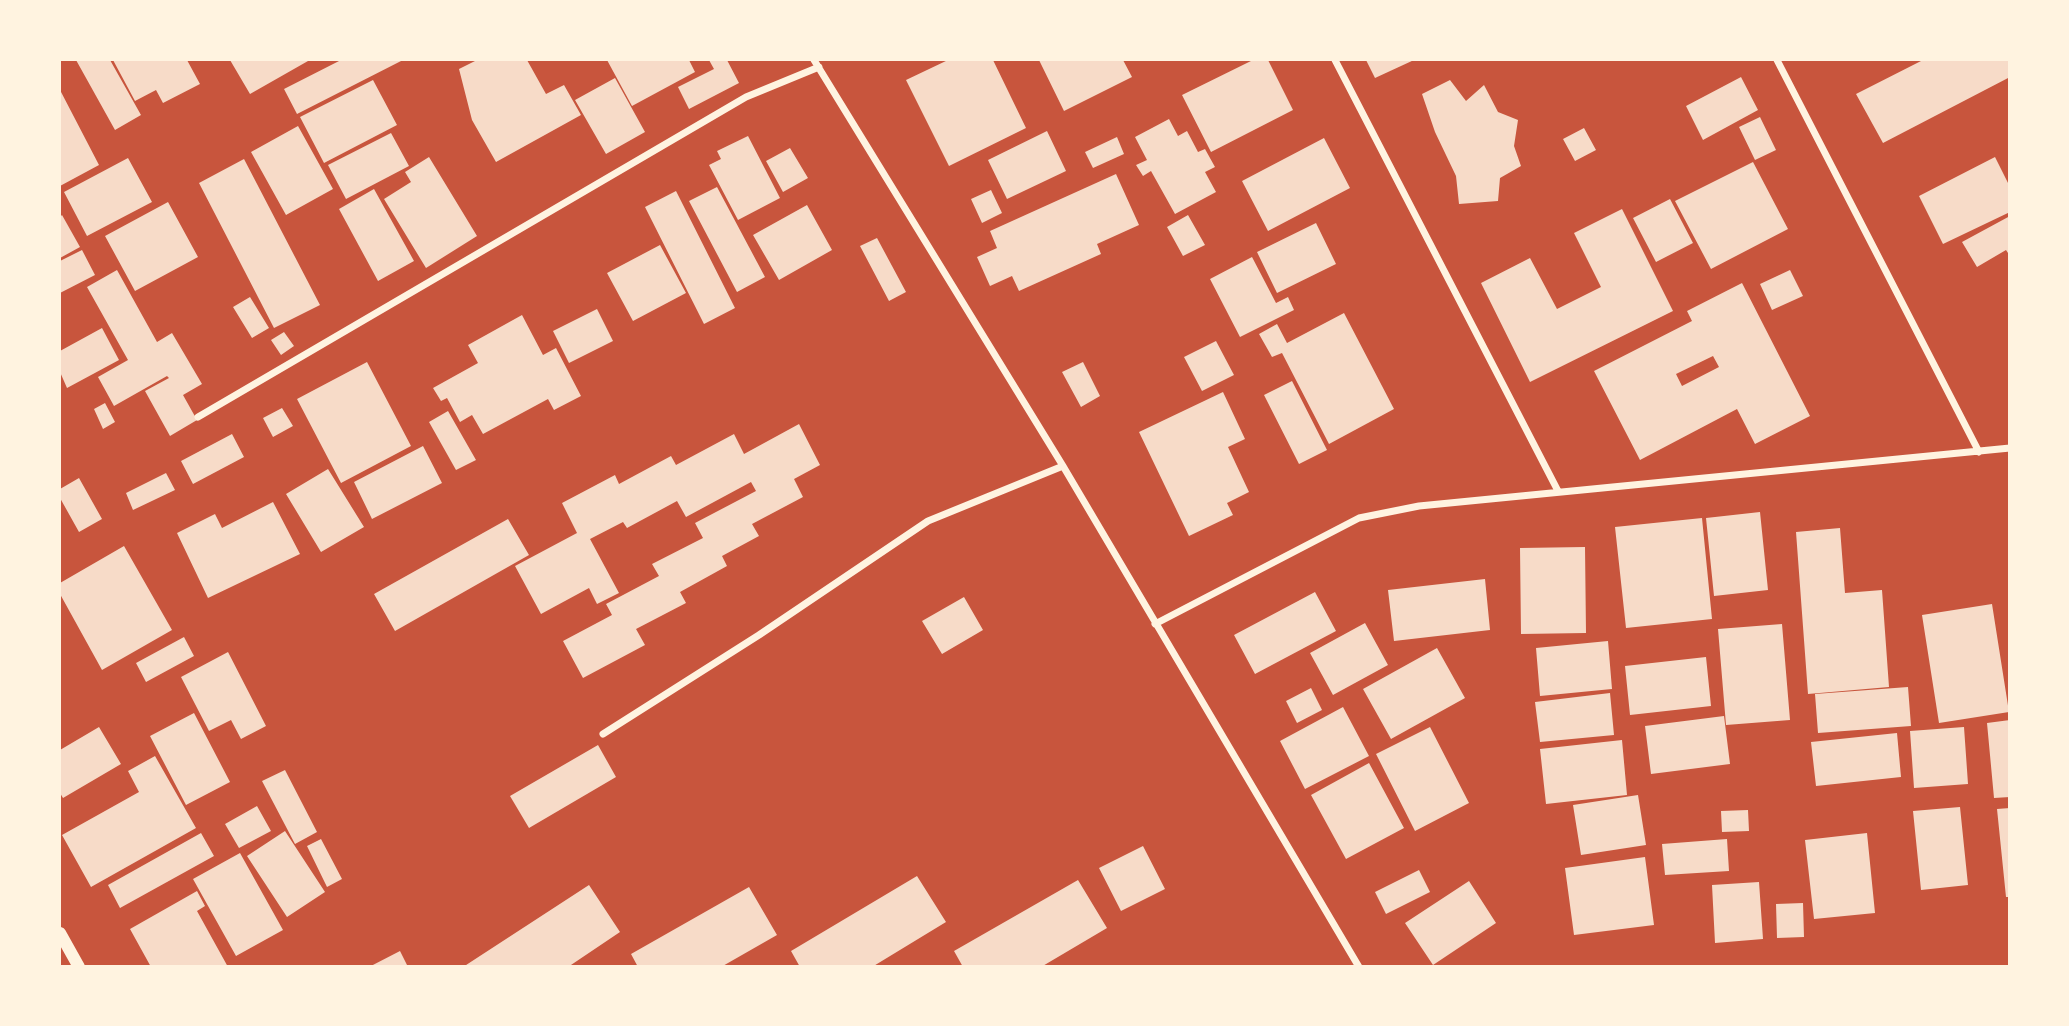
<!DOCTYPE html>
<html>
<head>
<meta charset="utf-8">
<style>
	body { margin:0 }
	#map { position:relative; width:2069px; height:1026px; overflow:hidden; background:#c8553d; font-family:Arial,sans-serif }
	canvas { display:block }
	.frame { position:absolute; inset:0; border:61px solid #fff3e0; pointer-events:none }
</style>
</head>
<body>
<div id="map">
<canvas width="2069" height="1026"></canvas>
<div class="frame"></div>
</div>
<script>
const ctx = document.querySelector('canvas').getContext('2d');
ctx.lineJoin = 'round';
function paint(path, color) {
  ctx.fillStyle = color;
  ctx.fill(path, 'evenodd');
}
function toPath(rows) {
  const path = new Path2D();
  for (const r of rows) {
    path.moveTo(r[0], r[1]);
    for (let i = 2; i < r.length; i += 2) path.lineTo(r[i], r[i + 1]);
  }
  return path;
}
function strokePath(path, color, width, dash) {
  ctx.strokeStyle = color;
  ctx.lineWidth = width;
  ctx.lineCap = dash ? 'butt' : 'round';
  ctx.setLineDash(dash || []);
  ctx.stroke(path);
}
paint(toPath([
	[76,60,110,60,141,115,115,130],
	[113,60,187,60,200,84,163,103,156,90,135,101],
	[230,60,307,60,308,61,250,94],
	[341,60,403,60,297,114,284,89],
	[477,60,527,60,546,94,564,85,581,115,496,162,472,120,459,69],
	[607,60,689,60,695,72,632,106],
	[709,60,727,60,739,83,689,109,678,87,714,69],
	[948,60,993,60,1026,128,949,166,906,80],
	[1039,60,1123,60,1132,77,1064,111],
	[1253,60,1268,60,1293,110,1211,152,1182,95],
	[1366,60,1414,60,1375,78],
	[1923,60,2010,60,2010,77,1883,143,1856,94],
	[1741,77,1758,110,1703,140,1686,106],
	[615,78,645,132,606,154,575,100],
	[373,80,397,125,324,163,300,117],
	[1450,80,1466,101,1484,85,1498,112,1518,120,1514,146,1521,166,1500,178,1498,201,1459,204,1456,176,1435,132,1422,94],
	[60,90,99,165,60,186],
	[1760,117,1776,150,1755,160,1739,127],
	[1169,119,1178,136,1187,131,1198,152,1205,149,1215,167,1205,172,1216,192,1175,214,1151,171,1143,176,1136,165,1147,160,1135,137],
	[298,126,333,189,286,215,251,152],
	[1584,128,1596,150,1575,161,1563,139],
	[1047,131,1066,171,1007,199,988,160],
	[391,133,409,166,346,199,328,165],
	[748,136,780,198,738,220,709,165,721,159,717,151],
	[1117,137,1124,154,1093,168,1085,152],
	[1324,138,1350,188,1268,231,1242,181],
	[790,148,808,178,783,192,766,161],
	[429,157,477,236,426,268,384,199,411,182,405,172],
	[1995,157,2010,187,2010,212,1943,244,1919,196],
	[128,158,152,202,87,236,64,192],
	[244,159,320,305,274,328,199,183],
	[1753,162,1788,229,1711,269,1675,201],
	[1116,174,1139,225,1097,244,1101,254,1019,291,1012,276,990,286,977,257,997,248,990,231],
	[717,187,765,277,737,292,689,201],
	[374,189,414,261,378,281,339,209],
	[991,190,1002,213,982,223,971,199],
	[676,191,735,308,704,324,645,207],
	[1670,199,1693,243,1656,262,1633,218],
	[168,202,198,257,135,291,105,236],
	[807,205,832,250,779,280,753,235],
	[1622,209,1673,311,1530,382,1481,283,1530,258,1557,309,1601,287,1574,233],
	[62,215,80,247,60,258,60,217],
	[1188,215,1205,245,1183,256,1167,227],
	[2010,216,2010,256,2006,250,1977,267,1962,242],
	[1316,223,1336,264,1277,293,1257,252],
	[877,238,906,292,889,301,860,246],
	[660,245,686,293,633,321,607,273],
	[82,250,95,275,60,293,60,261],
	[1252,257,1276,303,1288,297,1294,310,1240,337,1210,279],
	[117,270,157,342,172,333,202,384,183,395,197,420,170,436,145,391,169,378,167,376,114,406,98,377,128,360,87,287],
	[1790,270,1803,296,1772,310,1760,284],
	[1742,283,1810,416,1755,444,1737,409,1640,460,1594,371,1692,321,1687,311],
	[1713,356,1719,367,1682,386,1676,374],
	[250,297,269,328,252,338,233,307],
	[597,309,613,341,569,363,553,331],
	[1344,313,1394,409,1329,444,1282,353,1272,357,1259,334,1277,324,1287,343],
	[522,315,543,355,556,348,581,396,554,410,548,399,483,434,472,415,460,422,447,398,441,401,433,388,478,363,468,345],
	[102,328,119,360,67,388,60,372,60,351],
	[284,332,294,346,281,355,271,340],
	[1216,341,1234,375,1202,391,1184,357],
	[367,362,411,446,341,483,297,399],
	[1083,362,1100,396,1081,407,1062,372],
	[1292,381,1327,450,1299,464,1264,395],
	[1223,392,1245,439,1228,447,1249,492,1227,503,1233,515,1189,536,1139,432],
	[105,403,115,422,103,429,94,409],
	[282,408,293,426,273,437,263,418],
	[448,411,476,460,456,470,429,422],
	[799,424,820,465,794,479,803,497,752,524,759,536,722,556,727,566,680,592,686,603,636,629,645,645,583,678,563,641,612,615,606,604,659,576,652,564,703,538,695,523,756,491,751,482,686,517,677,501,627,528,623,522,590,539,619,593,597,604,589,588,541,614,515,566,577,533,562,503,615,475,619,484,671,456,676,465,734,434,744,454],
	[232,434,244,457,193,484,181,461],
	[423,446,442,483,372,519,354,482],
	[328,469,364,527,321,552,286,494],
	[166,473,175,490,133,510,126,493],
	[79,478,102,519,79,532,60,498,60,489],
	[273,502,300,554,208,598,177,533,215,514,222,528],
	[1760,512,1768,590,1714,596,1706,518],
	[1702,518,1712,619,1626,628,1615,527],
	[508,519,529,555,395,631,374,594],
	[1840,528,1845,593,1882,590,1889,687,1808,694,1796,532],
	[124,546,172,630,102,670,60,594,60,583],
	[1585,547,1586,633,1521,634,1520,548],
	[1485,579,1490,630,1394,641,1388,590],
	[1315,592,1336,631,1255,674,1234,635],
	[964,597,983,630,942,654,922,621],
	[1992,604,2009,712,1939,723,1922,615],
	[1365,623,1388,665,1333,695,1310,653],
	[1782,624,1790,720,1726,725,1718,629],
	[184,637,194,656,146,682,136,663],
	[1608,641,1612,689,1540,696,1536,648],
	[1437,648,1465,698,1391,739,1363,689],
	[228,652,266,726,241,739,231,720,209,731,181,677],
	[1706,657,1711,706,1630,715,1625,666],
	[1908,687,1911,726,1818,733,1815,694],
	[1311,688,1322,710,1297,723,1286,701],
	[1610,693,1614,735,1540,742,1535,702],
	[1343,707,1369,756,1305,789,1280,741],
	[194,713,230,782,186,805,150,736],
	[1724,716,1730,764,1651,774,1645,726],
	[2010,720,2010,797,1994,798,1987,723],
	[99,727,121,764,63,798,60,793,60,750],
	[1430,727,1469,803,1415,831,1376,754],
	[1964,727,1968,784,1914,788,1910,731],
	[1897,733,1901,777,1816,786,1811,742],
	[1622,740,1627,795,1546,804,1540,749],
	[598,745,616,777,529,828,510,796],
	[155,756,196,828,91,887,62,835,139,792,128,771],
	[1369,763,1404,828,1346,859,1311,795],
	[285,770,317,832,295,844,262,781],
	[1638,795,1646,845,1581,855,1573,805],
	[257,806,271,831,239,848,225,824],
	[1960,807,1968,885,1921,890,1913,811],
	[2010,808,2010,897,2006,897,1997,809],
	[1748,810,1749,831,1722,832,1721,811],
	[285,831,325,892,287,917,247,856],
	[201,833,214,856,120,908,108,885],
	[1867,833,1875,913,1814,919,1805,840],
	[321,839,342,879,327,887,307,846],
	[1727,839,1729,871,1665,875,1662,844],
	[1143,846,1165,889,1121,911,1099,868],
	[240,853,283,930,236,956,193,879],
	[1645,857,1654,925,1574,935,1565,868],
	[1419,870,1430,892,1386,914,1375,892],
	[917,876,946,922,872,967,800,967,791,951],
	[1078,880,1107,928,1041,967,963,967,954,951],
	[1469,881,1496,923,1433,965,1405,923],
	[1759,882,1763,939,1715,943,1712,885],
	[589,885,620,932,568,967,463,967],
	[749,887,777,935,721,967,638,967,631,954],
	[197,891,205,906,197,911,228,967,151,967,130,929],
	[1803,903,1804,937,1777,938,1776,904],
	[400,951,408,967,369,967]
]), '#f7dbc8');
strokePath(toPath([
	[814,60,1063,466,1359,967],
	[1335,60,1558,491],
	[1777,60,1979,452],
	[198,417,746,97,819,67],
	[1155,624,1359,518,1419,506,2010,448],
	[603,734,759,635,928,521,1063,466]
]), '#fff3e0', 7);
strokePath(toPath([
	[60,933,79,967]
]), '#fff3e0', 12);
</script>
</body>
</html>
